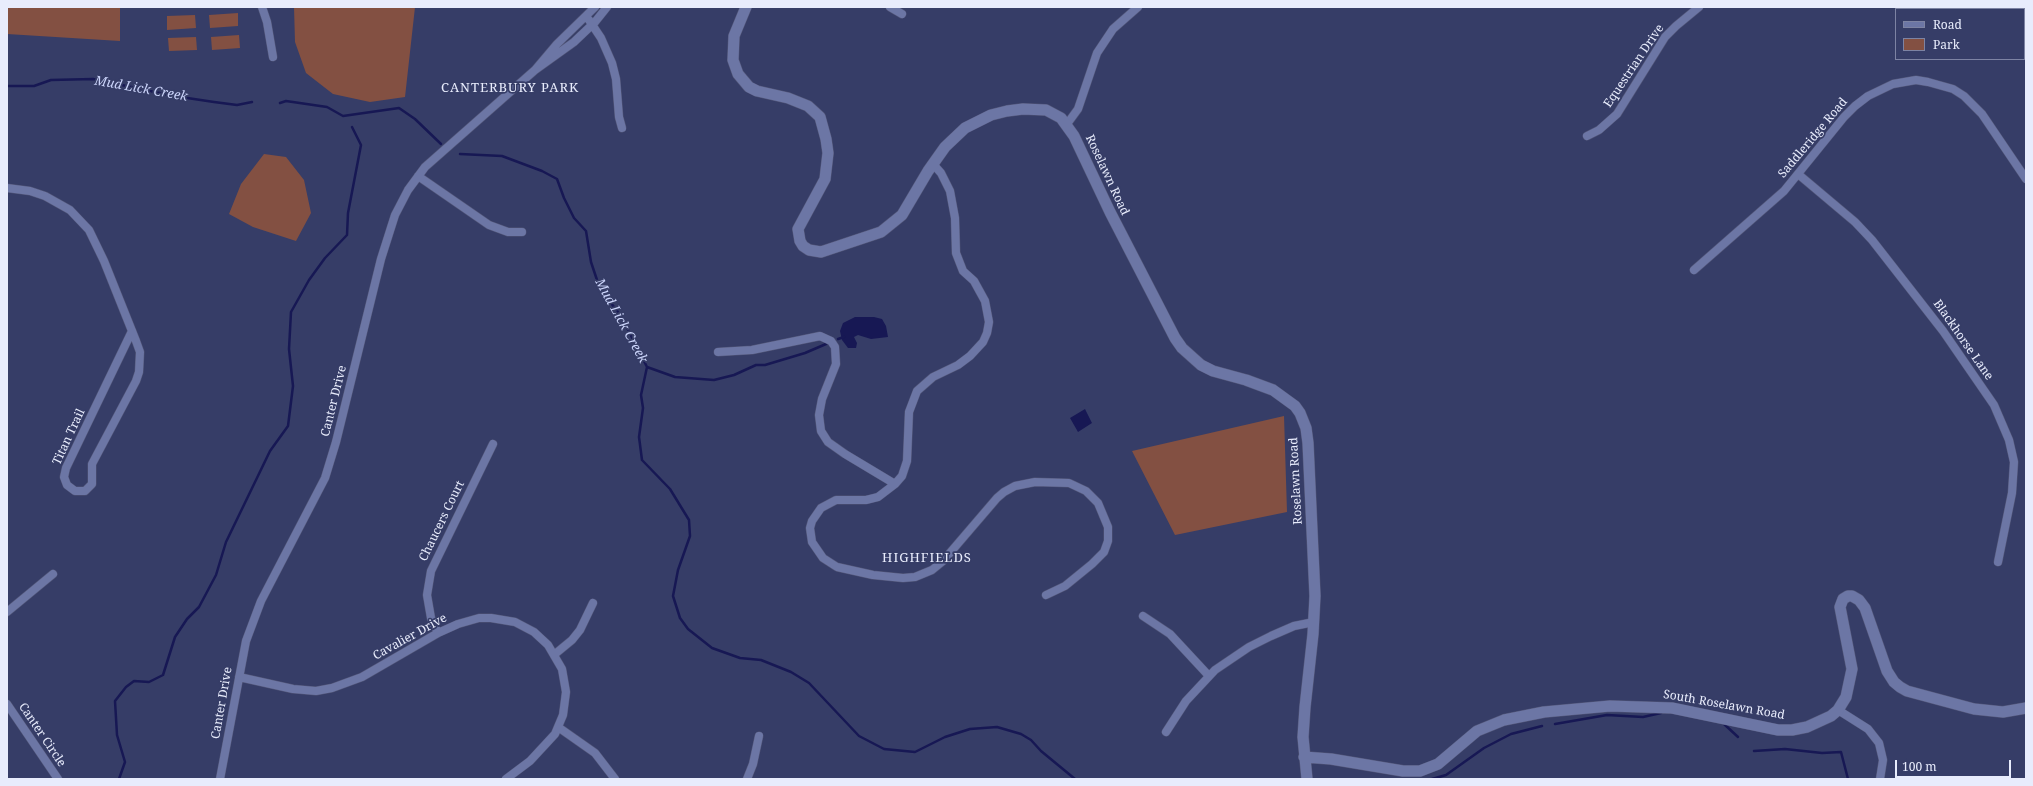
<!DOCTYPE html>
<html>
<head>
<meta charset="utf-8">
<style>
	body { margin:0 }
	#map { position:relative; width:2033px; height:786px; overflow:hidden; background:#363d67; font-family:"Noto Serif",serif }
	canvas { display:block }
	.frame { position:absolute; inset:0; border:8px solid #e8ecfc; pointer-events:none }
	.legend { position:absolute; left:1895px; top:8px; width:130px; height:52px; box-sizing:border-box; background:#363d67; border:1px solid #7d83a3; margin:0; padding:5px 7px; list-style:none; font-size:12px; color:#e8ecfc }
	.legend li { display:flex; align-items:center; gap:8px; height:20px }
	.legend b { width:20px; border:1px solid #7d83a3 }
	.scale { position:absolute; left:1895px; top:760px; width:116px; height:18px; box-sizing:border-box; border:2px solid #e8ecfc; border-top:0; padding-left:5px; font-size:12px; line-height:14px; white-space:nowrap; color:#e8ecfc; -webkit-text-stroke:3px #363d67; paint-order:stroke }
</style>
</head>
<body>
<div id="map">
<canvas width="2033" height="786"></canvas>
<div class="frame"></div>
<ul class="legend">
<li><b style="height:5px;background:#6c76a5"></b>Road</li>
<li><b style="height:11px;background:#835042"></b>Park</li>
</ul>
<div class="scale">100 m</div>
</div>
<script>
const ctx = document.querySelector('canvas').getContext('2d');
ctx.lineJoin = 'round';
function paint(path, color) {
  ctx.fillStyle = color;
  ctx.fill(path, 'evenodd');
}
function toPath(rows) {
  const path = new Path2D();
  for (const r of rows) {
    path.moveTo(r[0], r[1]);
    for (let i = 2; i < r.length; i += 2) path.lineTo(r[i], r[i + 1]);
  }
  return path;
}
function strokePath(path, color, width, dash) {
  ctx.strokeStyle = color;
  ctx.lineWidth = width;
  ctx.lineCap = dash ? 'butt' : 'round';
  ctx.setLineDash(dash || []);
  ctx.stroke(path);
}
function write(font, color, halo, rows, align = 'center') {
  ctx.font = font + ' "Noto Serif",serif';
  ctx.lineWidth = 3.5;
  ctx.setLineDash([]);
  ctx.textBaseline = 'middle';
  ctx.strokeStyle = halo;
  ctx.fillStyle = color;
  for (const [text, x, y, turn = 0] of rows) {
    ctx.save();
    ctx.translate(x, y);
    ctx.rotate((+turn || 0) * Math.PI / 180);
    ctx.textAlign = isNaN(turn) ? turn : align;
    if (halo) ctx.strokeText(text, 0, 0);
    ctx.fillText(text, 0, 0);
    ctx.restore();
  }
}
paint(toPath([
	[7,7,120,7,120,41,7,34],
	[294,7,415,7,405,97,370,102,333,94,306,73,295,42],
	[238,13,238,26,210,28,209,15],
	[195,15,196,28,167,30,167,16],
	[239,35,240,48,212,50,211,37],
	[196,37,197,50,169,51,168,38],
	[264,154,286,157,304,180,311,213,296,241,253,227,229,214,241,184],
	[1284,416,1287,512,1175,535,1132,451]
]), '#835042');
paint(toPath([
	[855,317,874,317,882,319,886,326,888,337,871,339,858,335,854,337,857,343,856,348,848,348,842,340,840,331,843,323],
	[1085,409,1092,423,1078,432,1070,418]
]), '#171854');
strokePath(toPath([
	[7,86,34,86,51,80,93,79,174,96,214,102,237,105,252,102],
	[280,103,286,101,327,107,343,116,399,108,415,119,441,144],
	[460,154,502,156,542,171,557,179,564,198,574,218,586,231,591,262,600,289,621,316,647,367,641,395,643,408,639,437,642,460,670,489,689,520,690,536,678,570,673,596,680,618,688,629,712,648,740,658,761,660,791,672,809,683,859,736,884,749,915,752,945,737,970,729,997,727,1021,734,1031,740,1041,751,1075,779],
	[838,339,844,337],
	[647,367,675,377,714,380,734,375,756,365,765,365,805,353,826,344],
	[1555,724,1607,715,1643,717,1661,713],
	[1724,724,1738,737],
	[1754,751,1785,749,1822,753,1841,752,1848,779],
	[119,779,125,762,117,735,115,701,126,687,134,681,149,682,163,675,175,637,187,619,199,607,216,575,226,542,270,451,288,426,293,386,289,349,291,312,309,280,325,258,347,235,348,213,361,145,352,127],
	[1432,779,1446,775,1484,748,1511,734,1542,726]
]), '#171854', 2.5);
const street = toPath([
	[262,7,267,22,273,57],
	[595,7,557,44,535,70,574,42,595,22,607,7],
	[890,7,902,14],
	[589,20,601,38,612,63,616,79,619,117,622,128],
	[1067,124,1078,109,1097,53,1113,29,1138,7],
	[1587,136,1599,130,1617,114,1665,37,1676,26,1699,7],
	[933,164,941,173,950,191,955,218,956,253,963,271,974,281,985,301,989,322,987,333,983,342,970,356,958,365,933,377,917,391,909,412,907,461,902,476,895,484,878,497,866,500,836,500,821,508,812,521,810,528,812,542,823,558,837,567,873,575,903,578,915,577,932,570,943,561,997,498,1004,492,1015,486,1035,482,1069,483,1086,491,1098,503,1108,527,1108,541,1104,552,1092,564,1065,586,1046,595],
	[1798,174,1855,222,1872,240,1943,331,1994,405,2009,440,2014,462,2012,493,1998,562],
	[418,176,489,225,508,232,522,232],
	[7,188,30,191,45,196,70,210,89,230,104,261,136,341,140,352,139,372,136,381,92,464,92,484,85,491,75,491,67,485,64,477,66,468,132,331],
	[1694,270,1784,191,1844,117,1855,106,1868,96,1893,84,1916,80,1928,82,1953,89,1964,96,1982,114,2026,179],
	[718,352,752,350,820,336,831,341,835,347,836,364,822,399,819,415,821,431,828,442,845,454,895,484],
	[7,612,53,574],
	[1143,616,1170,634,1209,676],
	[438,633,431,618,427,595,431,571,493,444],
	[555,654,572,640,580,630,593,603],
	[239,677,293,689,316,691,332,688,362,677,438,633,458,624,479,618,491,618,515,622,534,632,548,645,562,669,566,692,563,715,555,734,530,761,506,779],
	[7,704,58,779],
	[1838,710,1868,729,1879,743,1883,760,1880,779],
	[558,727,595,753,615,779],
	[1166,732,1186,701,1215,670,1249,647,1271,636,1294,626,1314,622],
	[220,779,246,641,261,601,325,478,336,442,381,259,395,215,408,190,425,167,535,70],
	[747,779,753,764,759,736]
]);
const secondary = toPath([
	[746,7,734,36,733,60,738,74,749,87,757,91,788,98,808,106,820,117,826,139,828,153,825,179,798,229,800,241,803,246,809,250,821,252,881,232,902,215,928,171,945,147,965,128,991,115,1007,111,1023,109,1046,110,1061,118,1074,136,1110,212,1175,338,1182,348,1201,365,1213,371,1246,380,1273,390,1295,406,1300,413,1306,428,1308,443,1315,596,1313,634,1305,707,1303,737,1307,779],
	[1304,757,1331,759,1403,771,1420,771,1438,764,1477,731,1504,720,1544,712,1610,706,1672,708,1778,730,1792,730,1807,727,1831,716,1838,710,1846,697,1852,669,1840,607,1843,599,1848,596,1852,596,1859,600,1865,608,1887,671,1894,682,1900,687,1907,691,1974,709,2003,712,2026,708]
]);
strokePath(street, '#535779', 9);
strokePath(secondary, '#535779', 12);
strokePath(street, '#6c76a5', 8);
strokePath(secondary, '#6c76a5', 11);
write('12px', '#e8ecfc', '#363d67', [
	["Equestrian Drive",1634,66,-56],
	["Saddleridge Road",1813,138,-50],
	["Roselawn Road",1107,175,65],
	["Blackhorse Lane",1963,340,55],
	["Canter Drive",334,401,-76],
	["Titan Trail",69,437,-65],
	["Roselawn Road",1296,481,-93],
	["Chaucers Court",442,521,-64],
	["Cavalier Drive",410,637,-29],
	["Canter Drive",222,703,-80],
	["South Roselawn Road",1724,705,10],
	["Canter Circle",42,735,56]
]);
ctx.letterSpacing = '1px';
write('13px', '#e8ecfc', '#363d67', [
	["CANTERBURY PARK",510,88],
	["HIGHFIELDS",927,558]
]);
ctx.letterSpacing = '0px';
write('italic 13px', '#cbd4fa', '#363d67', [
	["Mud Lick Creek",141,89,10],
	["Mud Lick Creek",621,321,61]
]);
</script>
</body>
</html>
